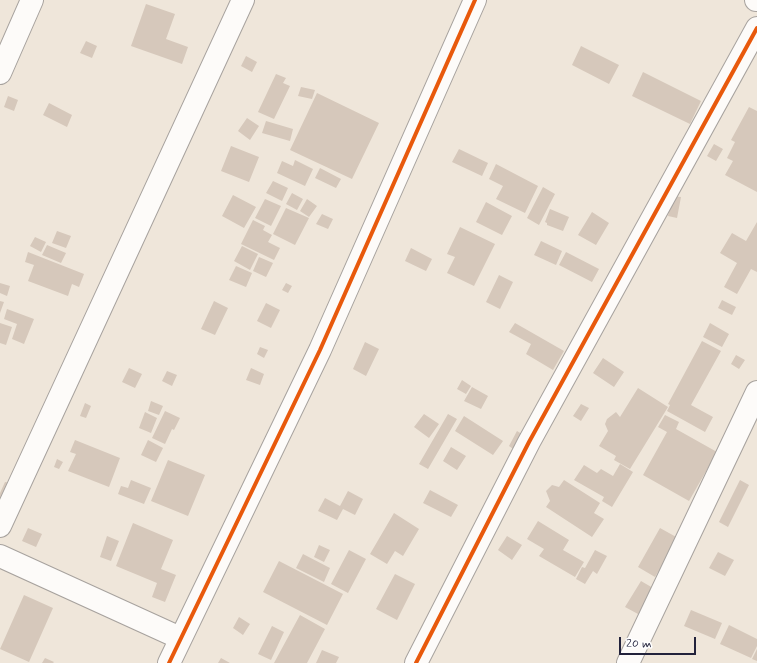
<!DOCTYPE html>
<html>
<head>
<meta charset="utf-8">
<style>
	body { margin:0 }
	#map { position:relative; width:757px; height:663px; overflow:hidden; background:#efe6da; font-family:Mynerve,sans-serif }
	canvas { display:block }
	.scale { position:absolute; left:619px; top:637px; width:77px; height:18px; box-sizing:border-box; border:2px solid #22223b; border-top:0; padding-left:5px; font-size:12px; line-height:14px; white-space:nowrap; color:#22223b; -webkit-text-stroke:3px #fff; paint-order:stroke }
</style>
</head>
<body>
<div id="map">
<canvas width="757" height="663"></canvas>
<div class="scale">20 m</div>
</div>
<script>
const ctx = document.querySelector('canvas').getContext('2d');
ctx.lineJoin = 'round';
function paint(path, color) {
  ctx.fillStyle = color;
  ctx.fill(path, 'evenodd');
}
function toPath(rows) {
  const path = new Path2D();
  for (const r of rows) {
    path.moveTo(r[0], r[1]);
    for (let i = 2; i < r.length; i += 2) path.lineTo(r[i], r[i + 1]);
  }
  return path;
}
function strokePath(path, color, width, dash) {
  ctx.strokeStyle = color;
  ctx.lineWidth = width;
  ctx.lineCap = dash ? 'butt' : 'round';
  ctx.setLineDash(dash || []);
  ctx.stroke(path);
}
paint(toPath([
	[146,4,175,14,166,39,188,47,182,64,131,46],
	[86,41,97,46,92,58,80,53],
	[581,46,619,65,609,84,572,65],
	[246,56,257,62,252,72,241,66],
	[643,72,701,101,690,124,632,96],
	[276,74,286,78,283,83,290,86,274,119,258,112],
	[301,87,315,90,312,99,298,96],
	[317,93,379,123,352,179,290,150],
	[8,96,18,100,14,111,4,107],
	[49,103,72,115,67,127,43,115],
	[749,107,757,111,757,192,725,175,733,161,727,158,735,142,731,140],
	[247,118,259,126,250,140,238,131],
	[266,121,293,129,290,141,262,133],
	[714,144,723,149,716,161,707,156],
	[231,146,259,157,249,182,221,171],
	[459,149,488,163,482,176,452,162],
	[295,160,313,169,305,186,277,173,282,161,293,166],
	[496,164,538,186,525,213,496,199,503,186,489,179],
	[320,168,341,179,336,188,315,178],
	[273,181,288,188,282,201,266,193],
	[543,187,555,194,539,225,527,218],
	[292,193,303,199,297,210,286,204],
	[233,195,256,207,244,228,222,216],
	[672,196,681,197,677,218,668,216],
	[265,199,281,206,271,226,255,218],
	[307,199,317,206,309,217,300,211],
	[486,202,512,216,502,235,476,222],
	[286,208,309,218,295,245,273,234],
	[550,209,569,217,563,231,547,225,547,223,545,222],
	[592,212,609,223,596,245,578,235],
	[322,214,333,219,328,229,316,224],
	[253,220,265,226,263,230,272,235,268,242,280,248,274,260,241,244],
	[757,222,757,272,751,269,737,294,724,287,737,263,720,253,732,233,746,241],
	[460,227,495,244,474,286,447,273,455,257,447,254],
	[57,231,71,236,66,248,52,243],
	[35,237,46,242,41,252,30,246],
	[541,241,562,251,556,265,534,255],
	[47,245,66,253,61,263,42,255],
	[242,246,258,254,250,270,234,261],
	[411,248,432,259,426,271,405,261],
	[28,252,84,274,79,287,72,284,68,296,28,281,34,265,25,262],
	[566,252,599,269,592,282,559,265],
	[259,257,273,263,266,277,253,271],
	[236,266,252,273,246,287,229,280],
	[499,275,513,282,500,309,486,302],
	[0,283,10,286,7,296,0,293],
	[286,283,292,286,288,293,282,290],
	[722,300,736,307,732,315,718,308],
	[0,301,4,302,0,313],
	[214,301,228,308,215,335,201,329],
	[266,303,280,310,271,328,257,321],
	[7,309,34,319,24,344,12,339,17,324,4,319],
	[0,323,12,327,6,345,0,343],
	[515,323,564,351,553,370,526,354,531,344,509,332],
	[710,323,729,334,722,347,703,337],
	[702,341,721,351,691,405,713,417,705,432,667,411,670,405,668,404],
	[365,342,379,349,366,376,353,369],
	[260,347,268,350,264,358,257,354],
	[736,355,745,360,739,369,731,364],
	[603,358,624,372,614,387,593,373],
	[129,368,142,374,135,388,122,382],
	[251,368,264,374,260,385,246,380],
	[167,371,177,375,172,386,162,381],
	[462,380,471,386,466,394,457,389],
	[472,387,488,396,481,409,464,401],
	[638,388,668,407,630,469,614,460,616,456,599,446,608,431,605,424,607,419,616,412,620,417],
	[151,401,163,406,159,415,148,411],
	[85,403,91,406,86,418,80,416],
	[581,404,589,408,581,421,573,416],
	[165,411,180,418,174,430,172,429,165,444,152,438],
	[145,412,157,418,151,433,139,428],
	[424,414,439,424,429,438,414,427],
	[448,414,457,419,428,469,419,464],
	[665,415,679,422,676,429,717,452,689,501,643,475,667,432,658,427],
	[464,416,503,441,493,455,455,431],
	[517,431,525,436,516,451,509,446],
	[75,440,120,458,109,487,68,471,76,454,70,452],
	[148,440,163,448,156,462,141,455],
	[451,447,466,456,457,470,443,461],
	[57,459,63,462,59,469,54,467],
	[168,460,205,475,188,516,151,501],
	[620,464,633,472,612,507,602,501,604,497,574,480,584,465,597,473,601,469,613,476],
	[131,480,151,488,144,504,118,494,121,486,128,488],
	[564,480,600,503,594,513,604,519,592,537,546,507,550,501,546,491,552,485,559,487],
	[740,480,749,485,728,527,719,522],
	[5,482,12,483,4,500,0,499,0,493],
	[430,490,458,505,451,517,423,503],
	[348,491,363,499,355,515,343,509,337,520,318,511,325,498,340,506],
	[394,513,419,529,403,556,395,551,387,564,370,554],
	[538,521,569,540,563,550,584,562,575,577,539,556,544,549,527,539],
	[133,523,173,540,161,569,176,575,165,602,152,597,157,583,116,566],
	[28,528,42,534,36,547,22,541],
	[660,528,678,538,655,577,638,567],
	[107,536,119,541,111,561,100,557],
	[507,536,522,545,512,560,498,550],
	[319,545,330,550,324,562,314,557],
	[349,550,366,559,348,593,331,584],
	[595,550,607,556,597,574,593,571,585,584,576,579,582,567,585,568],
	[718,552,734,560,725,576,709,568],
	[303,554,330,568,324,582,296,568],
	[279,561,343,594,327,625,263,592],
	[395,574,415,584,397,620,376,609],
	[641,581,653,588,638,614,625,607],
	[24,595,53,608,29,662,0,649],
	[691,610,722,623,715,639,684,626],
	[300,615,325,629,307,663,274,663],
	[239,617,250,624,243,635,233,628],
	[729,625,757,639,757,646,751,658,720,644],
	[272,626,284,632,271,660,258,654],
	[757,649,757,661,752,659],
	[322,650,339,657,336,663,316,663],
	[45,658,54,662,53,663,42,663],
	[221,658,230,663,218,663]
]), '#d6c8bb');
const minor = toPath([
	[0,73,32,0],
	[0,526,243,0],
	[0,556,180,638],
	[169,663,320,350,475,0],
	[416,663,529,442,757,28],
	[628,663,757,392]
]);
const highway = toPath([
	[756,0,757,0]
]);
strokePath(minor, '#a7a29e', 24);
strokePath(highway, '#a7a29e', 24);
strokePath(minor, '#fdfbf9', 22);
strokePath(highway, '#fdfbf9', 22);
strokePath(toPath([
	[169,663,320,350,475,0],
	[416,663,529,442,757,28]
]), '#e8590c', 4);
</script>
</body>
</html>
